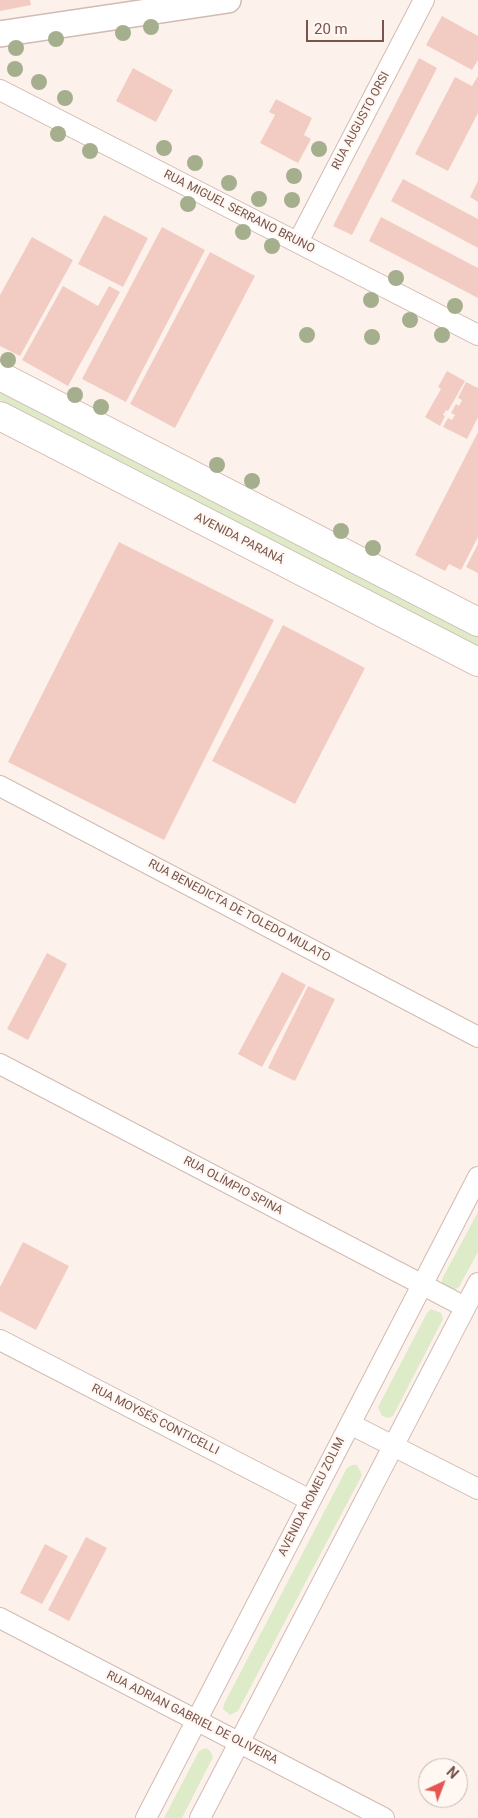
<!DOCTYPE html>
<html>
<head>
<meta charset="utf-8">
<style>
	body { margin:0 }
	#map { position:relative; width:478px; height:1818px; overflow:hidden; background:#fcf2eb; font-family:Roboto,sans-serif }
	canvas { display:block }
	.north { position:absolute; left:418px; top:1758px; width:50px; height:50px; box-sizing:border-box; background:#fff7f2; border:1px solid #c9b6b0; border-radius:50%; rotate:43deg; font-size:14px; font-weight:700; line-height:20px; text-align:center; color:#78544d }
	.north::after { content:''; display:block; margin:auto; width:18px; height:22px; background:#e45653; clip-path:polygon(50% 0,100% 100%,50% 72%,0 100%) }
	.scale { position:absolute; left:306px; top:20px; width:78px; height:22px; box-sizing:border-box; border:2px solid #78544d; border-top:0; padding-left:6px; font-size:15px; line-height:18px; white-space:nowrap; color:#78544d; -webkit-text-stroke:4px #fff7f2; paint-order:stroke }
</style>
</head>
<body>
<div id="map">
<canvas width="478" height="1818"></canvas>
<div class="north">N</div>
<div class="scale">20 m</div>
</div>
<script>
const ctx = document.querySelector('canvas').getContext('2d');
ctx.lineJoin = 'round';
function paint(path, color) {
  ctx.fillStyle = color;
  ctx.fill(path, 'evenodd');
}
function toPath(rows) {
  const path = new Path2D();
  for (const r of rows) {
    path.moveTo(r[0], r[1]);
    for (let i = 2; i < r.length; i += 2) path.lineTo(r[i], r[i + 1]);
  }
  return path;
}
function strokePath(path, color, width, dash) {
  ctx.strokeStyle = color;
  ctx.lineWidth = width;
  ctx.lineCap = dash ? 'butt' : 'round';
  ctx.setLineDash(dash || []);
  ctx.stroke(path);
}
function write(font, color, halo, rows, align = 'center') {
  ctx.font = font + ' Roboto,sans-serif';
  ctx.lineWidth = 4.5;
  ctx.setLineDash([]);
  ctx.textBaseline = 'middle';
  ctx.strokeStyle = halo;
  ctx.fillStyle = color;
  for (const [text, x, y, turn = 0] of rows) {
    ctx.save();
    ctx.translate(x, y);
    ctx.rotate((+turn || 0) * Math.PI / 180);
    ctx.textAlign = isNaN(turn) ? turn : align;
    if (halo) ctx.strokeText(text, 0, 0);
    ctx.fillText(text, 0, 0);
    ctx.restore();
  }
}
paint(toPath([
	[0,385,478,635,478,649,0,400],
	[478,1212,478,1252,459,1287,453,1291,442,1284,442,1279],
	[431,1309,441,1313,443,1319,393,1416,388,1418,382,1416,378,1407,427,1313],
	[352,1465,357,1465,362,1475,238,1711,230,1715,223,1709,224,1704,347,1468],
	[206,1748,210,1751,213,1757,182,1818,164,1818,199,1751]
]), '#ddebc9');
paint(toPath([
	[0,0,30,0,31,5,0,11],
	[442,16,478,36,478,60,472,70,426,45],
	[419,58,437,68,352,235,333,226],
	[133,68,173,90,156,122,116,101],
	[478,76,478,113,448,171,415,154,455,77,472,86],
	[276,99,312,118,304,135,311,139,298,163,260,143,275,115,269,112],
	[403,179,478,219,478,248,391,201],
	[478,181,478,202,470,197],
	[104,215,148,238,123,287,78,264],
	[381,217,478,268,478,298,369,241],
	[162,227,205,250,126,402,82,379],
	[32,237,73,260,20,356,0,346,0,295],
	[210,252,255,276,175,428,130,404],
	[63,286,98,306,109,286,120,292,68,386,22,360],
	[447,371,465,381,448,411,446,410,443,415,445,416,440,426,425,417,441,389,438,387],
	[466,382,478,388,478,417,467,439,443,427,448,418,452,420,455,415,451,413,456,404,459,406,462,400,458,398],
	[478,432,478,537,461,570,449,564,445,571,415,555],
	[119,542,274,620,164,840,8,762],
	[478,544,478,573,466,567],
	[283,625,365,668,295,804,212,761],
	[47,953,67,964,28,1040,7,1029],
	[282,972,306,985,262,1067,238,1054],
	[308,986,335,999,295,1081,268,1068],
	[23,1242,69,1266,36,1330,0,1311,0,1287],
	[86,1537,107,1548,69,1621,48,1610],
	[45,1544,68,1556,42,1604,20,1593]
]), '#f2ccc3');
const minor = toPath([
	[0,90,478,335],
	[298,242,424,0],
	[0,786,478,1037],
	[0,1064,465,1307],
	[0,1340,310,1500],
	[350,1424,478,1489],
	[0,1618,384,1818],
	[146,1818,478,1177],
	[200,1818,478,1283]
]);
const tertiary = toPath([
	[0,34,228,0]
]);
const secondary = toPath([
	[0,376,478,622],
	[0,416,478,662]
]);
strokePath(minor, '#d2bab2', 22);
strokePath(tertiary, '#d2bab2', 28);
strokePath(secondary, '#d5b9b0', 30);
strokePath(minor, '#fff', 20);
strokePath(tertiary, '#fff', 25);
strokePath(secondary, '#fff', 28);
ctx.fillStyle = '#a5af8e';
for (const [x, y] of [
	[151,27],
	[123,33],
	[56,39],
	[16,48],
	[15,69],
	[39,82],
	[65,98],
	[58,134],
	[164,148],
	[319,149],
	[90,151],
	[195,163],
	[294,176],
	[229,183],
	[259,199],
	[292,200],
	[188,204],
	[243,232],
	[272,246],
	[396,278],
	[371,300],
	[455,306],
	[410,320],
	[307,335],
	[442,335],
	[372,337],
	[8,360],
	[75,395],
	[101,407],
	[217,465],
	[252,481],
	[341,531],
	[373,548]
]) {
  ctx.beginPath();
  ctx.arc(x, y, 8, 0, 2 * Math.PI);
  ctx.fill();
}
write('12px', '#78544d', '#fff7f2', [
	["RUA AUGUSTO ORSI",361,121,-62],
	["RUA MIGUEL SERRANO BRUNO",239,212,27],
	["AVENIDA PARANÁ",239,539,27],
	["RUA BENEDICTA DE TOLEDO MULATO",239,911,28],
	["RUA OLÍMPIO SPINA",233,1186,28],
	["RUA MOYSÉS CONTICELLI",155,1420,27],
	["AVENIDA ROMEU ZOLIM",312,1497,-63],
	["RUA ADRIAN GABRIEL DE OLIVEIRA",192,1718,27]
]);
</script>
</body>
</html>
